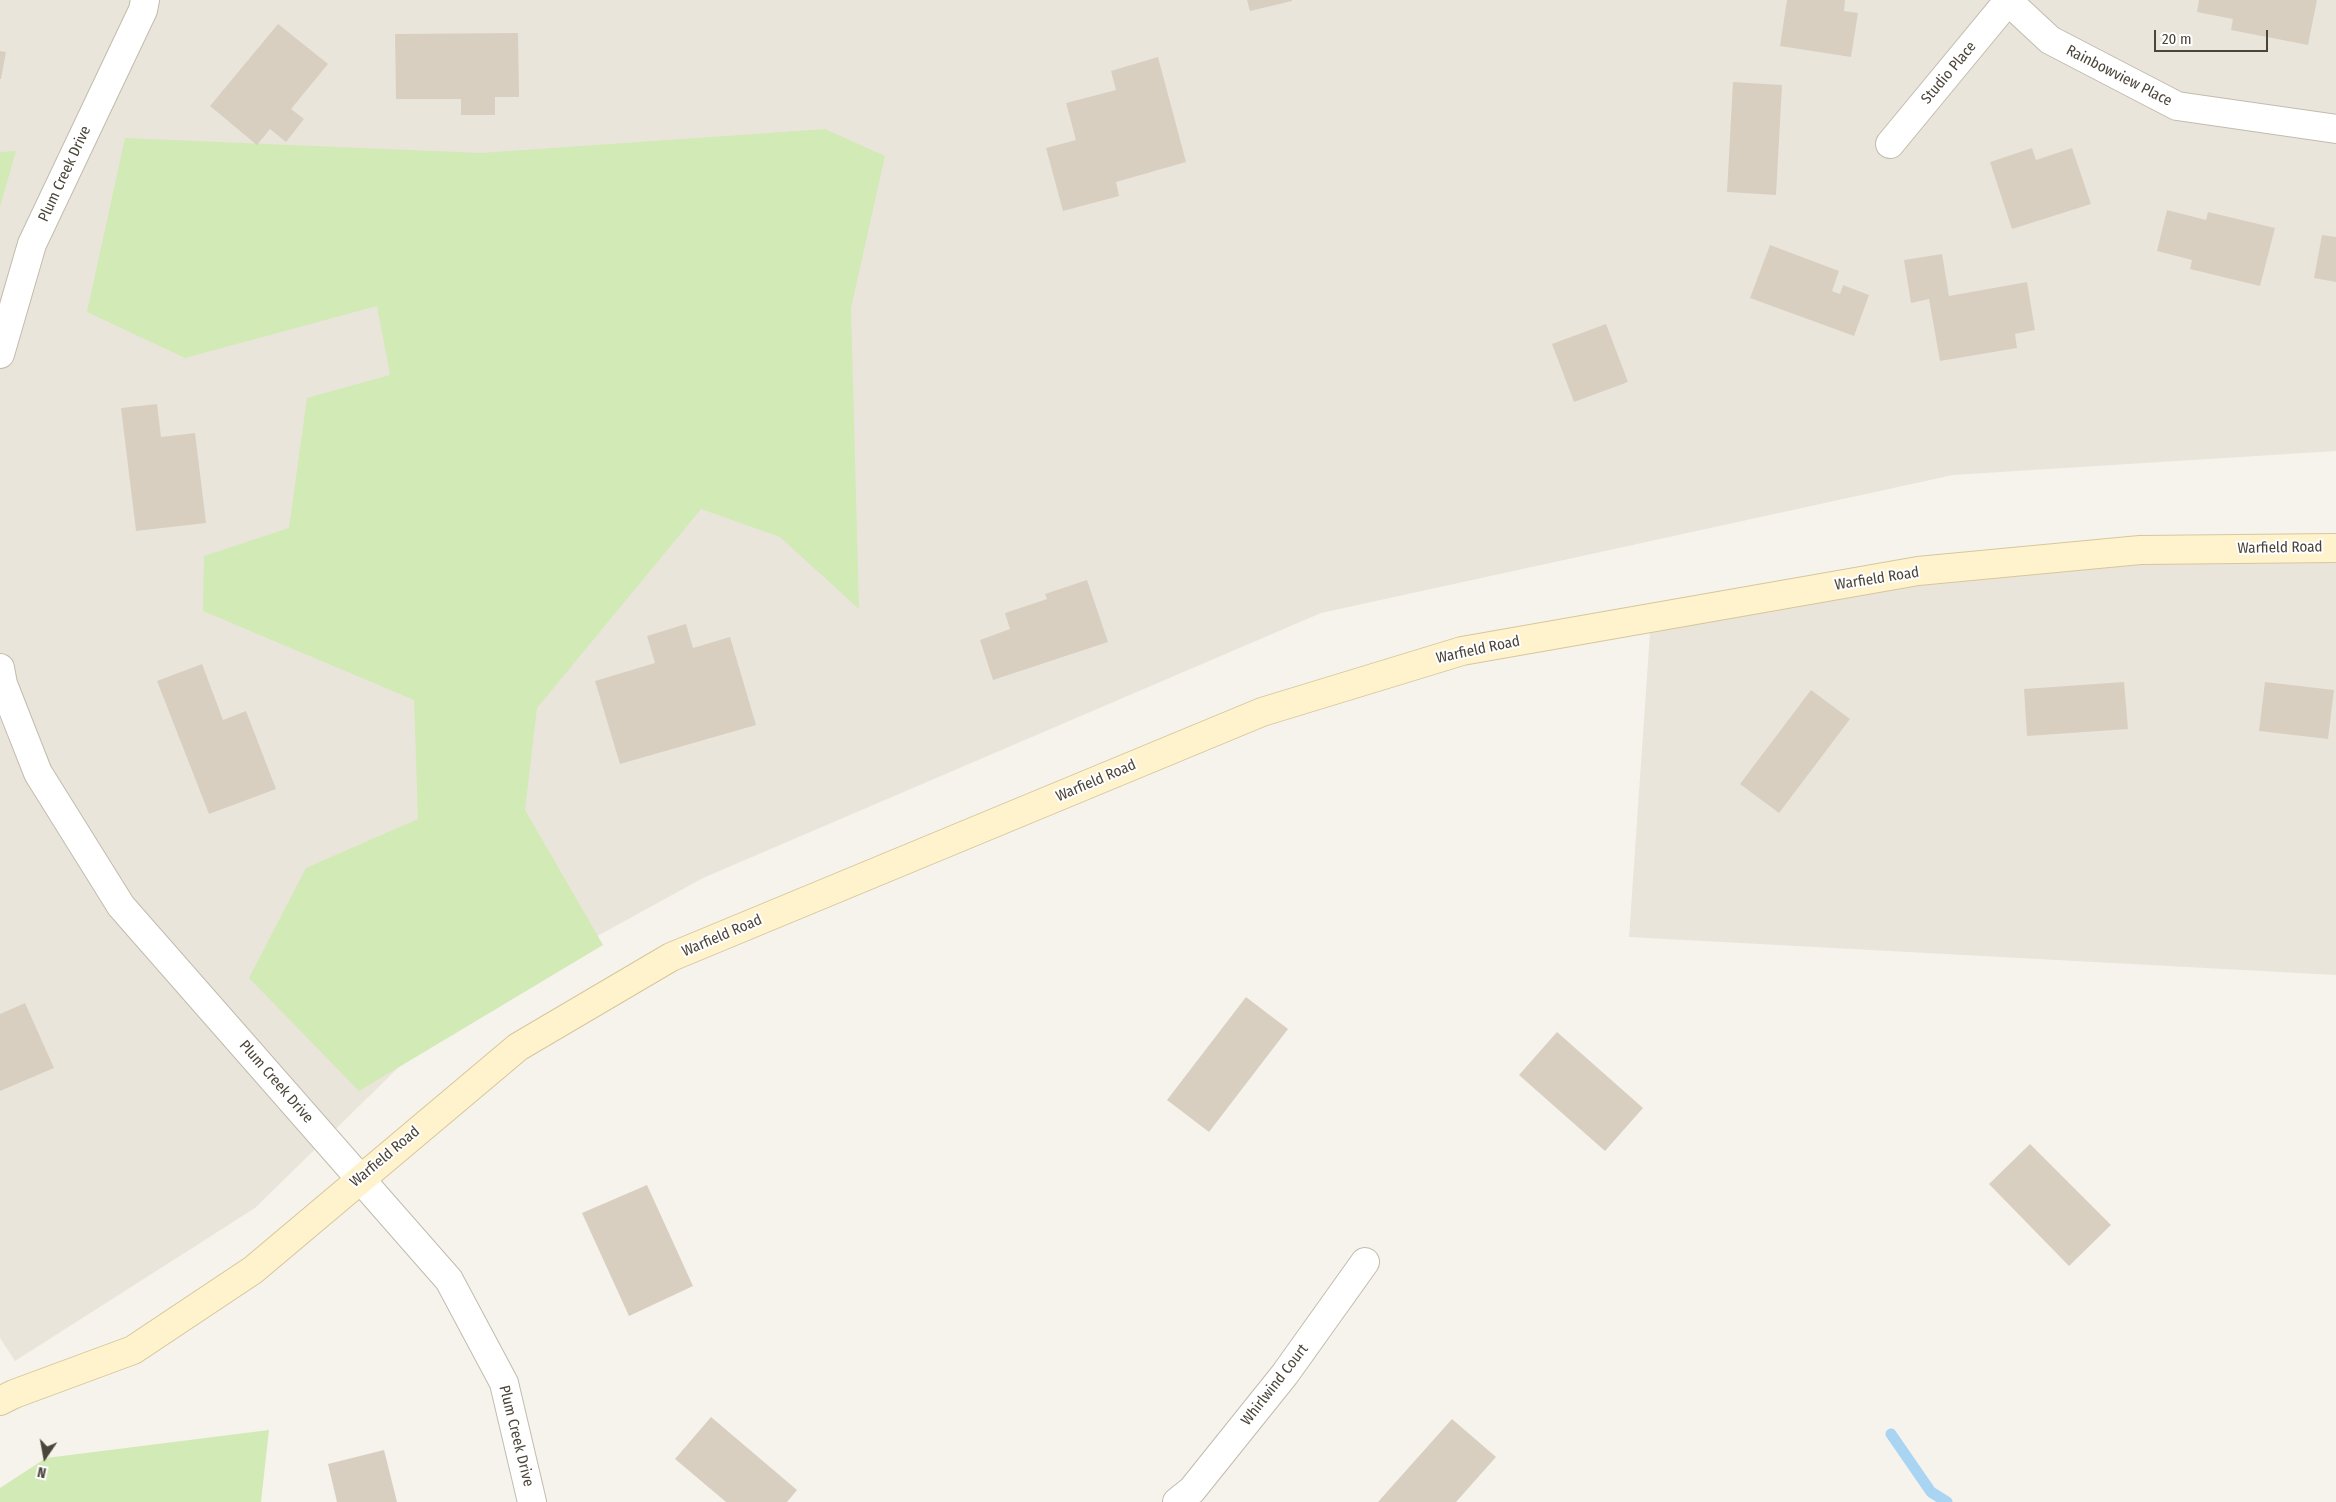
<!DOCTYPE html>
<html>
<head>
<meta charset="utf-8">
<style>
	body { margin:0 }
	#map { position:relative; width:2336px; height:1502px; overflow:hidden; background:#f6f3ec; font-family:"Fira Sans Condensed",sans-serif }
	canvas { display:block }
	.north { position:absolute; left:20px; top:1432px; width:50px; height:50px; -webkit-text-stroke:4px #fff; paint-order:stroke; rotate:192deg; font-size:14px; font-weight:700; line-height:20px; text-align:center; color:#4b4439 }
	.north::after { content:''; display:block; margin:auto; width:18px; height:22px; background:#4b4439; clip-path:polygon(50% 0,100% 100%,50% 72%,0 100%) }
	.scale { position:absolute; left:2154px; top:30px; width:114px; height:22px; box-sizing:border-box; border:2px solid #4b4439; border-top:0; padding-left:6px; font-size:15px; line-height:18px; white-space:nowrap; color:#4b4439; -webkit-text-stroke:4px #fff; paint-order:stroke }
</style>
</head>
<body>
<div id="map">
<canvas width="2336" height="1502"></canvas>
<div class="north">N</div>
<div class="scale">20 m</div>
</div>
<script>
const ctx = document.querySelector('canvas').getContext('2d');
ctx.lineJoin = 'round';
function paint(path, color) {
  ctx.fillStyle = color;
  ctx.fill(path, 'evenodd');
}
function toPath(rows) {
  const path = new Path2D();
  for (const r of rows) {
    path.moveTo(r[0], r[1]);
    for (let i = 2; i < r.length; i += 2) path.lineTo(r[i], r[i + 1]);
  }
  return path;
}
function strokePath(path, color, width, dash) {
  ctx.strokeStyle = color;
  ctx.lineWidth = width;
  ctx.lineCap = dash ? 'butt' : 'round';
  ctx.setLineDash(dash || []);
  ctx.stroke(path);
}
function write(font, color, halo, rows, align = 'center') {
  ctx.font = font + ' "Fira Sans Condensed",sans-serif';
  ctx.lineWidth = 4;
  ctx.setLineDash([]);
  ctx.textBaseline = 'middle';
  ctx.strokeStyle = halo;
  ctx.fillStyle = color;
  for (const [text, x, y, turn = 0] of rows) {
    ctx.save();
    ctx.translate(x, y);
    ctx.rotate((+turn || 0) * Math.PI / 180);
    ctx.textAlign = isNaN(turn) ? turn : align;
    if (halo) ctx.strokeText(text, 0, 0);
    ctx.fillText(text, 0, 0);
    ctx.restore();
  }
}
paint(toPath([
	[0,0,2336,0,2336,451,1953,475,1321,613,703,878,450,1017,255,1208,15,1361,0,1338],
	[2336,548,2336,975,1629,937,1651,618,1918,571]
]), '#eae5da');
paint(toPath([
	[825,129,885,156,851,308,859,609,780,537,701,509,537,708,525,810,603,945,359,1091,249,978,306,868,418,819,414,700,203,611,204,556,289,528,307,398,390,375,377,306,185,358,87,312,125,138,481,153],
	[16,151,0,207,0,152],
	[269,1430,261,1502,0,1502,0,1488,46,1458]
]), '#d2eab5');
strokePath(toPath([
	[1891,1434,1931,1492,1947,1502]
]), '#a9d4f2', 11);
paint(toPath([
	[1247,0,1292,0,1292,1,1250,11],
	[1787,0,1845,0,1844,11,1858,13,1851,57,1780,46],
	[2199,0,2317,0,2308,45,2231,30,2233,19,2197,12],
	[278,24,328,64,291,109,304,119,286,142,270,129,257,145,210,106],
	[518,33,519,97,495,97,495,115,461,115,461,99,396,99,395,34],
	[0,51,6,52,1,79,0,79],
	[1158,57,1186,162,1116,182,1119,196,1063,211,1046,148,1076,140,1066,103,1116,90,1111,71],
	[1733,82,1782,85,1776,195,1727,192],
	[2032,148,2036,160,2072,148,2091,204,2012,229,1990,162],
	[2167,210,2206,220,2208,212,2275,228,2260,286,2190,269,2192,260,2157,251],
	[2322,235,2336,237,2336,282,2314,278],
	[1770,245,1839,271,1832,291,1840,294,1843,285,1869,295,1854,336,1750,298],
	[1942,254,1949,296,2027,282,2035,330,2015,334,2017,348,1940,361,1929,299,1911,303,1904,260],
	[1606,324,1628,382,1574,402,1552,344],
	[157,404,161,437,195,433,206,523,136,531,121,408],
	[1087,580,1108,642,993,680,980,640,1010,629,1005,613,1047,599,1045,594],
	[686,624,693,648,730,637,756,725,620,764,595,681,655,663,647,636],
	[202,664,223,720,246,711,276,789,209,814,157,681],
	[2124,682,2128,729,2027,736,2024,689],
	[2265,682,2334,690,2328,739,2259,731],
	[1811,690,1850,719,1779,813,1740,784],
	[1246,997,1288,1029,1209,1132,1167,1100],
	[25,1003,54,1068,0,1091,0,1014],
	[1557,1032,1643,1108,1605,1151,1519,1075],
	[2030,1144,2111,1225,2069,1266,1989,1184],
	[647,1185,693,1286,629,1316,582,1213],
	[711,1417,797,1490,787,1502,726,1502,675,1459],
	[1452,1419,1496,1457,1456,1502,1378,1502],
	[384,1450,397,1502,337,1502,328,1464]
]), '#d8cfc1');
const street = toPath([
	[2007,0,2050,40,2177,106,2336,129],
	[1890,144,2008,1],
	[0,354,32,244,143,10,145,0],
	[0,668,3,684,38,773,121,906,449,1280,504,1383,532,1502],
	[1177,1502,1192,1490,1285,1374,1365,1262]
]);
const secondary = toPath([
	[0,1401,14,1394,133,1350,253,1270,518,1047,671,957,1262,712,1462,651,1918,571,2140,550,2336,548]
]);
strokePath(street, '#c2bbae', 30);
strokePath(secondary, '#d6c79b', 30);
strokePath(street, '#fff', 28);
strokePath(secondary, '#fff3cd', 28);
write('15px', '#4b4439', '#fff', [
	["Studio Place",1949,73,-50],
	["Rainbowview Place",2119,76,27],
	["Plum Creek Drive",65,174,-65],
	["Warfield Road",2280,548,-1],
	["Warfield Road",1877,579,-9],
	["Warfield Road",1478,650,-12],
	["Warfield Road",1096,781,-23],
	["Warfield Road",722,936,-23],
	["Plum Creek Drive",276,1082,49],
	["Warfield Road",385,1157,-40],
	["Whirlwind Court",1275,1385,-52],
	["Plum Creek Drive",516,1436,76]
]);
</script>
</body>
</html>
